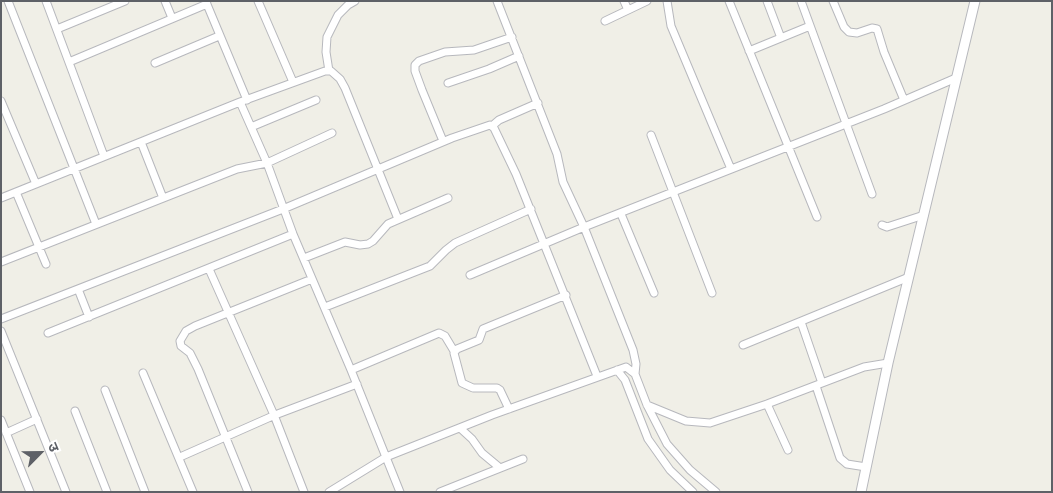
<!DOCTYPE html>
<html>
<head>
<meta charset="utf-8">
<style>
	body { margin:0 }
	#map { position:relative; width:1053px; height:493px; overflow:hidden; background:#f0efe7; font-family:Montserrat,"Noto Sans Devanagari",sans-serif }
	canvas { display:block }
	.frame { position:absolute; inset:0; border:2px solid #5e6167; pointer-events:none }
	.north { position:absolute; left:15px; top:428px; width:50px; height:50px; -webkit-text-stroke:4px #fff; paint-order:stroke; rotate:67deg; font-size:14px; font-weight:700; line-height:20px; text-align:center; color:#5e6167 }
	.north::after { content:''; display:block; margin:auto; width:18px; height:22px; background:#5e6167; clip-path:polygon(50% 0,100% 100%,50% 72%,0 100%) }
</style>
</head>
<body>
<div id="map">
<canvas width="1053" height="493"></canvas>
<div class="frame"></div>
<div class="north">उ</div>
</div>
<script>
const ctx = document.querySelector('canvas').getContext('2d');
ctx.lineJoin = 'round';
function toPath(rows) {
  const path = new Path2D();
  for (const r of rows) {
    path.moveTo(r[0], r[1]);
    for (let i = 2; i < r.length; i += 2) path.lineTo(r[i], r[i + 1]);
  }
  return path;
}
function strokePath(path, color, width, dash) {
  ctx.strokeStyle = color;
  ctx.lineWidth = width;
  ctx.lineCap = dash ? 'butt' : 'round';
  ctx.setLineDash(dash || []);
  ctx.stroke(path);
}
const minor = toPath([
	[8,1,96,224],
	[46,1,104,156],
	[165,1,172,18],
	[258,1,293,82],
	[497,1,557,154,563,182,584,227,633,350,636,364,635,374],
	[624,1,628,10],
	[667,1,671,26,731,169],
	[729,1,817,217],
	[767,1,781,38],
	[801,1,872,194],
	[833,1,844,27,849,32,857,33,872,28,877,29,884,52,904,100],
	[206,2,247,100],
	[605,21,647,1],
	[57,29,125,1],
	[749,51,810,26],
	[69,62,207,4],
	[155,63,219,36],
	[329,71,326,52,327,37,338,15,348,5,355,1],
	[448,83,489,69,519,56],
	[1,101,36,184],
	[240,102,267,163,293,234,351,370,400,492],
	[492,126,499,120,538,103],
	[251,127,316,100],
	[651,135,712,293],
	[443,141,422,90,415,71,415,65,419,61,445,52,474,50,512,37],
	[141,142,163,198],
	[16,192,46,264],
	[1,198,240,102,325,71,331,71,340,79,345,88,398,219],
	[621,214,654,293],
	[882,225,887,227,924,215],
	[304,258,345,242,360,245,368,244,373,241,388,224,448,198],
	[1,262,237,169,267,163,332,133],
	[209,269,274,415,304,492],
	[470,275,584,227,884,109,956,78],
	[78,289,89,317],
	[325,307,430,266,446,250,455,243,531,209],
	[1,319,283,209,452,138,490,125,494,128,516,174,597,376],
	[801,322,822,383],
	[1,331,66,492],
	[48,333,293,234],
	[743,345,909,277],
	[351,370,439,333,445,336,454,351],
	[617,370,625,380,648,439,670,470,693,492],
	[143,373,193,492],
	[816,386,840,458,847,464,866,467],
	[105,390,145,492],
	[767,404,788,450],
	[647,405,686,421,710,423,767,404,864,367,888,363],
	[509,409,500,390,497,388,473,388,462,383,454,353,457,349,479,340,483,329,566,295],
	[75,411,107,492],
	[1,420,30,492],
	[460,428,472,439,482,453,500,468],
	[6,433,37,419],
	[180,457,275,415,357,384],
	[248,492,198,369,190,353,181,346,180,341,186,331,195,326,312,279],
	[329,492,386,457,492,415,626,367,635,374,647,405,667,444,690,470,716,492],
	[440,492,523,459]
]);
const tertiary = toPath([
	[861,492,888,363,975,1]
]);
strokePath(minor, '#b7b8bd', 9);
strokePath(tertiary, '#b7b8bd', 11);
strokePath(minor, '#fff', 7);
strokePath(tertiary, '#fff', 9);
</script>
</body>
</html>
